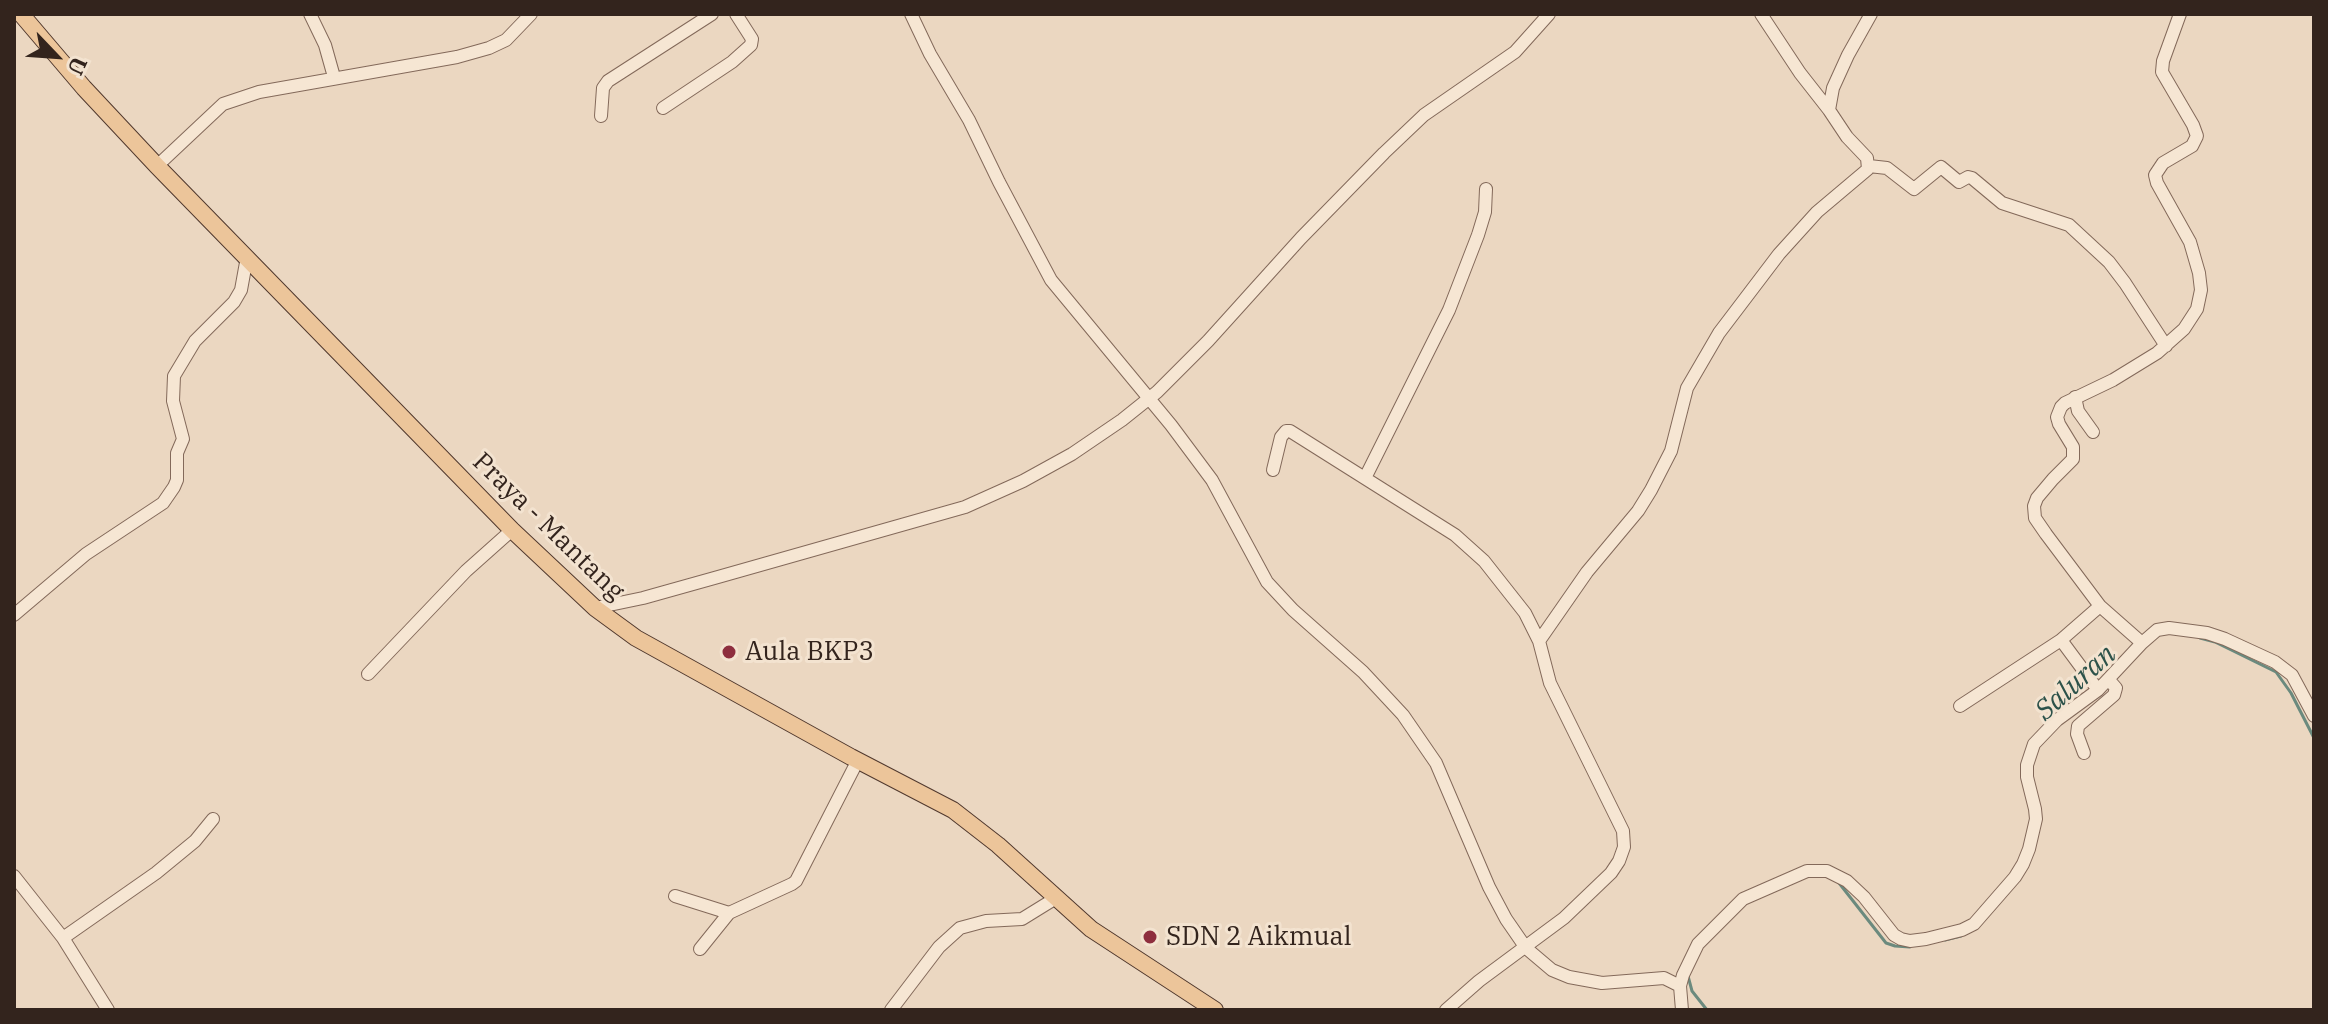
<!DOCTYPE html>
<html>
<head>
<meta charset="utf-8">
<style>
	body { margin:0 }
	#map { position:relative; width:2328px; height:1024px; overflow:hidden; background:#ebd7c1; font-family:"IBM Plex Serif",serif }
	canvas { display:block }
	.frame { position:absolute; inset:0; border:16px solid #33241d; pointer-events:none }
	.north { position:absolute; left:16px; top:16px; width:80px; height:80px; -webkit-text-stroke:6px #f3e3d0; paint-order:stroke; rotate:115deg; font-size:22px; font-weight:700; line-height:32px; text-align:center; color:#33241d }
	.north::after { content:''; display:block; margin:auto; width:28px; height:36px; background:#33241d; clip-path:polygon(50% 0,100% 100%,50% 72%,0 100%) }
</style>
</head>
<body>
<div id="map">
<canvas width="2328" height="1024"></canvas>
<div class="frame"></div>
<div class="north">U</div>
</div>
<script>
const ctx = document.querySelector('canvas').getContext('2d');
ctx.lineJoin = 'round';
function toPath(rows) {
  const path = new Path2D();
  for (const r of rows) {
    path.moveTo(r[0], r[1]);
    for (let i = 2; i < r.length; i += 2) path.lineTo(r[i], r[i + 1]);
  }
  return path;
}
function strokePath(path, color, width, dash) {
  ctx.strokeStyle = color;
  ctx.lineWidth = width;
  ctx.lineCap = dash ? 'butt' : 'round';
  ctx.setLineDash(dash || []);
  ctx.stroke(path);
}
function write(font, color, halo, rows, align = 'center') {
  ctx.font = font + ' "IBM Plex Serif",serif';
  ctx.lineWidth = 6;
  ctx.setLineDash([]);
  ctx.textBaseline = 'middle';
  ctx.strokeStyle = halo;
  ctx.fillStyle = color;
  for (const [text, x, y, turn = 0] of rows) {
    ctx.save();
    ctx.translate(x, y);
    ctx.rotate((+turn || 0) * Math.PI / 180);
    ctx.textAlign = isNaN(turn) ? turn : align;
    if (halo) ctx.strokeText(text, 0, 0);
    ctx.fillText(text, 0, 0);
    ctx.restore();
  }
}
strokePath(toPath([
	[2200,638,2215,642,2276,672,2291,693,2314,738],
	[1839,883,1886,943,1895,946,1910,947],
	[1945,940,1961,936],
	[1688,976,1692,991,1707,1010]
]), '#6b8a7e', 3);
const minor = toPath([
	[310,14,325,45,334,77],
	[911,14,930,54,969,120,999,182,1051,280,1171,425,1212,480,1267,582,1293,610,1363,672,1403,715,1436,763,1489,887,1506,919,1526,948,1552,970,1569,977,1602,983,1664,978,1680,986],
	[1761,14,1800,73,1829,110],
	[663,108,732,62,751,45,752,39,736,14],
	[601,116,603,88,608,81,712,14],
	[157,166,223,104,259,92,457,57,489,48,506,40,531,14],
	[1869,166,1887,168,1914,189,1941,167,1959,182,1968,177,1972,178,2002,203,2069,225,2109,262,2125,283,2166,346],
	[2075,397,2078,411,2093,432],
	[1273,470,1281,437,1286,431,1290,431,1455,535,1484,561,1525,613,1539,641],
	[1365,478,1449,310,1478,235,1485,212,1486,189],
	[595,608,643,598,718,577,965,507,1023,481,1072,454,1122,420,1157,392,1208,341,1301,238,1384,153,1424,115,1515,52,1549,14],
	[14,615,86,554,163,503,174,487,177,480,177,453,183,439,173,401,174,376,195,341,234,302,241,290,247,257],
	[2061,640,2098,690],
	[2142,643,2100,606,2046,534,2035,518,2034,506,2037,498,2053,479,2073,459,2073,447,2059,424,2057,417,2061,407,2065,403,2113,380,2157,353,2184,329,2197,309,2201,290,2199,273,2190,242,2157,183,2155,175,2163,163,2192,146,2197,136,2193,125,2162,72,2163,61,2180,14],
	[368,674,466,571,512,530],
	[1960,706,2061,640,2100,606],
	[2084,753,2077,734,2078,726,2114,695,2116,688,2109,680],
	[14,876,63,938,108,1010],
	[675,896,729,913,792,884,796,881,858,760],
	[63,938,156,873,195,841,213,819],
	[700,949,729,913],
	[891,1010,939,947,960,928,986,921,1022,919,1056,898],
	[1446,1010,1479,981,1564,918,1611,873,1619,861,1624,847,1623,831,1550,683,1539,641,1587,572,1638,511,1651,490,1671,451,1687,388,1719,333,1779,254,1817,212,1868,169,1867,158,1847,137,1829,110,1833,88,1848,55,1871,14],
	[1682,1010,1680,986,1683,975,1698,944,1743,899,1807,871,1827,871,1847,881,1864,897,1894,935,1901,939,1910,941,1926,939,1962,930,1974,924,2015,877,2023,864,2029,849,2036,819,2035,809,2027,777,2027,765,2034,744,2057,720,2098,690,2142,643,2157,630,2169,628,2207,633,2225,639,2275,662,2292,675,2314,716]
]);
const major = toPath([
	[21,14,84,88,157,166,512,530,595,608,636,638,851,757,953,810,998,845,1091,929,1215,1010]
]);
strokePath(minor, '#83695a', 14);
strokePath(major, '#51392e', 18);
strokePath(minor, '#f6e6d3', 12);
strokePath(major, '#ecc59a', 16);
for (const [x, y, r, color] of [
	[729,652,8,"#8e2e3e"],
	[1150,937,8,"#8e2e3e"]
]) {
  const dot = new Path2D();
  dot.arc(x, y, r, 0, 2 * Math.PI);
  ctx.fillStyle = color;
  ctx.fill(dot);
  strokePath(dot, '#f3e3d0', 3);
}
write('26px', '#33241d', '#f3e3d0', [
	["Praya - Mantang",548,527,44]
]);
write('26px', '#33241d', '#f3e3d0', [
	["Aula BKP3",745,652],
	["SDN 2 Aikmual",1166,937]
], 'left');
write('italic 28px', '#2d524a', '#f3e3d0', [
	["Saluran",2076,683,-42]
]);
</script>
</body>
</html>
